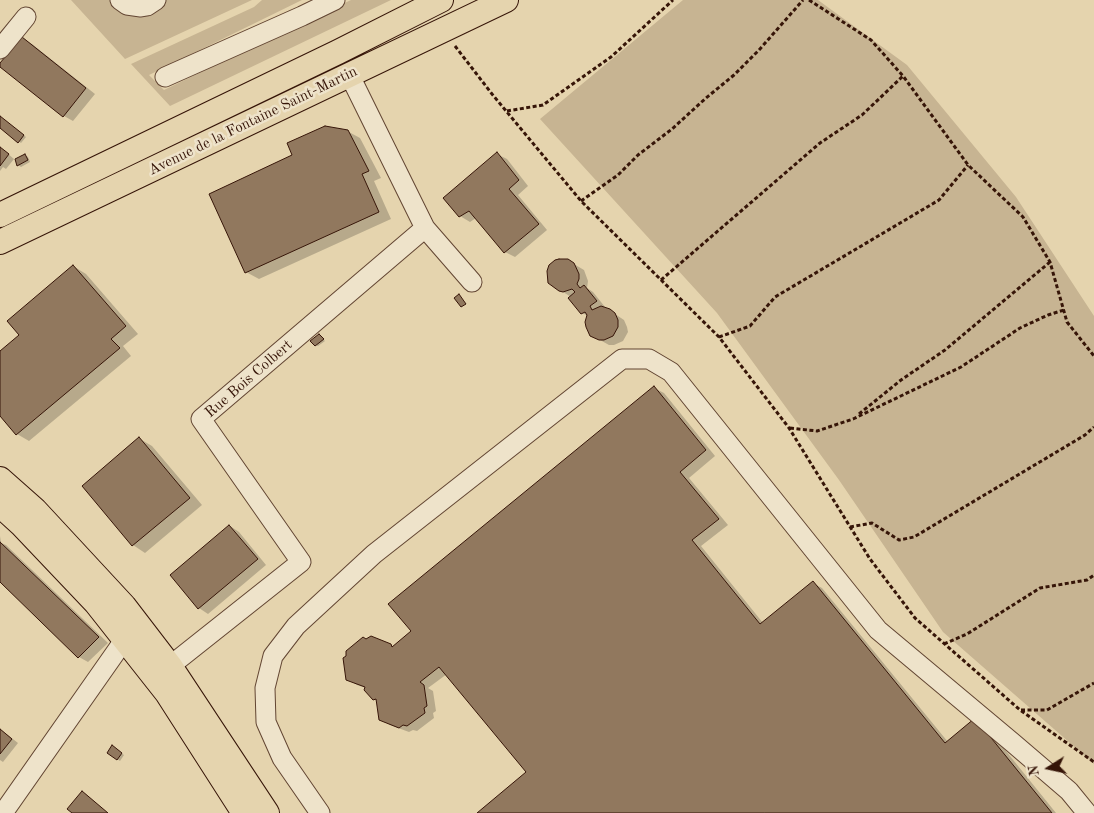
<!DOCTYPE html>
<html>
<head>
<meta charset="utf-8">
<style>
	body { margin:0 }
	#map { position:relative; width:1094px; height:813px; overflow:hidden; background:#e5d4ae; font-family:"Old Standard TT",serif }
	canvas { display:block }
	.north { position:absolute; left:1024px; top:743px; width:50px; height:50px; -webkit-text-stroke:4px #eee3ca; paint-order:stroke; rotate:260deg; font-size:14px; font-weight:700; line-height:20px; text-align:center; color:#361508 }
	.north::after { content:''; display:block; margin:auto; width:18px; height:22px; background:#361508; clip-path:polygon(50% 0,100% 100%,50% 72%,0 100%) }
</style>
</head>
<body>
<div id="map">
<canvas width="1094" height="813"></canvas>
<div class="north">N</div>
</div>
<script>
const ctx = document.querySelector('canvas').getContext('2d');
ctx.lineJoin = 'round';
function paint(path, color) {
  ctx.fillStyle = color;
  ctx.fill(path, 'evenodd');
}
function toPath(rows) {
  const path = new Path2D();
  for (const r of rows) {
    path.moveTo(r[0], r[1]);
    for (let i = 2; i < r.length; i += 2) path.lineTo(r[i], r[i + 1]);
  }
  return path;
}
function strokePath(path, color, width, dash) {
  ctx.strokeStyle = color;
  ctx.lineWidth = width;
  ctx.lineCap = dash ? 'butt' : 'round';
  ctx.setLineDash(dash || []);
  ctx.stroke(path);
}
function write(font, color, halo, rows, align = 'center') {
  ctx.font = font + ' "Old Standard TT",serif';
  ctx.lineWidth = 5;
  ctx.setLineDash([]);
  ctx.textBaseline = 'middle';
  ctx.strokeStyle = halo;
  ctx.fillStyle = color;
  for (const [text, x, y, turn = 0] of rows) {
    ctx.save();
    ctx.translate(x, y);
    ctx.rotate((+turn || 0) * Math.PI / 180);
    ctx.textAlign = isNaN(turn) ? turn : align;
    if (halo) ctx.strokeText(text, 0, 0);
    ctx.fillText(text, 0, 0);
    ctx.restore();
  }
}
paint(toPath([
	[71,0,252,0,125,59],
	[262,0,302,0,149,75,164,90,351,0,391,0,170,106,131,64,254,7],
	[683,0,818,0,907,65,1016,197,1094,316,1094,764,943,632,839,480,717,313,540,119]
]), '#c7b492');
paint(toPath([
	[22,38,32,44,95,94,73,121,64,116,0,66],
	[0,117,26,137,21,143,0,127],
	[347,131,360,138,381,178,374,181,391,219,259,279,246,272,294,156],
	[0,147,14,159,6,169,3,167,0,171],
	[497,154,507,159,528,186,518,195,547,230,515,257,505,252,476,218,470,222,460,216,445,198],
	[25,155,28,157,30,162,21,167,18,165],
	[567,260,584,270,588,281,587,288,593,292,605,307,604,308,609,310,624,320,627,327,628,332,623,341,614,345,609,345,591,335,588,316,582,313,571,297,560,290],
	[73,266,86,274,138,334,123,346,131,356,29,441,17,434,0,414,0,352,21,335],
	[319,335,325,341,318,346,315,345],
	[654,388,664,393,715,456,689,478,728,525,701,546,763,623,813,583,822,588,948,742,985,725,1056,813,479,813,528,772,447,674,428,688,433,691,436,711,433,713,434,718,417,731,413,730,409,732,390,725,380,719,378,701,374,699,366,688,357,685,347,679,390,645,394,647,413,631],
	[140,439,152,446,202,505,145,553,133,545],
	[230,526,239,532,266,565,208,614,199,608],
	[0,536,1,543,6,545,108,643,88,662,79,657,0,580],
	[0,729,18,743,3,762,0,760],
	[115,749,124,755,120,761,117,759]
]), '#0003');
const building = toPath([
	[22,37,86,88,63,117,0,67,0,63,22,37],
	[0,116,24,135,18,143,0,128,0,116],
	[325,126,348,130,369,171,362,174,379,212,245,273,209,194,292,155,287,143,325,126],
	[0,147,9,154,0,166,0,147],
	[497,152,519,180,509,189,539,224,504,253,469,211,459,217,443,198,497,152],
	[25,154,28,160,17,166,15,159,25,154],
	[559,259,568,259,574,263,579,274,579,279,577,284,580,288,584,285,597,301,590,306,592,310,601,306,610,309,615,313,618,320,618,327,613,336,604,340,599,340,590,336,586,327,585,322,587,315,585,312,581,314,568,298,575,292,572,289,563,292,559,291,548,283,547,271,549,265,555,260,559,259],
	[73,265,126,326,111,339,120,348,16,435,0,416,0,351,19,335,7,321,73,265],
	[459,294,466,304,461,307,454,298,459,294],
	[319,334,324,339,315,346,310,341,319,334],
	[654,386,706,450,680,472,719,519,692,540,760,624,813,581,945,743,975,718,1052,813,477,813,526,772,439,667,420,682,424,685,427,706,424,708,425,713,407,726,403,725,399,728,379,720,376,699,373,700,364,690,365,687,346,680,343,658,346,656,346,651,363,637,366,639,371,636,391,644,392,647,411,631,388,604,654,386],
	[139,437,190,498,132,546,82,486,139,437],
	[229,525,258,559,198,609,170,575,229,525],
	[0,542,99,637,78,658,0,582,0,542],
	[0,729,12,739,0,754,0,729],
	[112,745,122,753,117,760,107,753,112,745],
	[82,791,108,813,72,813,67,809,82,791]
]);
paint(building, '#91785e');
strokePath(building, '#361508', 1);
const minor = toPath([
	[120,0,127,5,141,7,147,6,156,0],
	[0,49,26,17],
	[165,77,302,16,335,0],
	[425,228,472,282],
	[170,666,301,562,201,419,425,228,349,74],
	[3,813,125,639],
	[320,813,282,758,266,722,265,688,273,656,296,626,374,554,622,359,649,359,671,372,878,630,1013,743,1069,791,1087,813]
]);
const major = toPath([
	[0,215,338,52,441,0],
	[0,242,506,0],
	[0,479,35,510,124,606,170,666,267,813],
	[0,505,21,524,96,603,167,693,244,813]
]);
strokePath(minor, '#624532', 21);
strokePath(major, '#361508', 26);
strokePath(toPath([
	[809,0,871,40,903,76,968,165,1023,217,1050,262,1067,322,1094,356],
	[455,46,492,94,581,201,719,337,789,428,870,559,915,618,1020,710,1094,762],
	[507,111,543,105,611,57,673,0],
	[581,201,618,175,638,155,672,129,706,98,734,75,759,50,803,0],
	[661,280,820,143,862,115,903,76],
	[719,337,750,326,775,297,939,200,968,165],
	[859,414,901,380,945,350,1050,262],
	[790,428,817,431,853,419,961,367,1020,328,1048,315,1064,310],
	[850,527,872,523,899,540,914,537,1085,435,1094,427],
	[944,644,967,634,1040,588,1087,580,1094,575],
	[1021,710,1047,710,1094,683]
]), '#361508', 3, [4, 2.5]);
strokePath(minor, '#eee3ca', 19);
strokePath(major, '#e5d4ae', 24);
write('15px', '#361508', '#eee3ca', [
	["Avenue de la Fontaine Saint-Martin",253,121,-26],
	["Rue Bois Colbert",249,379,-41]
]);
</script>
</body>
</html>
